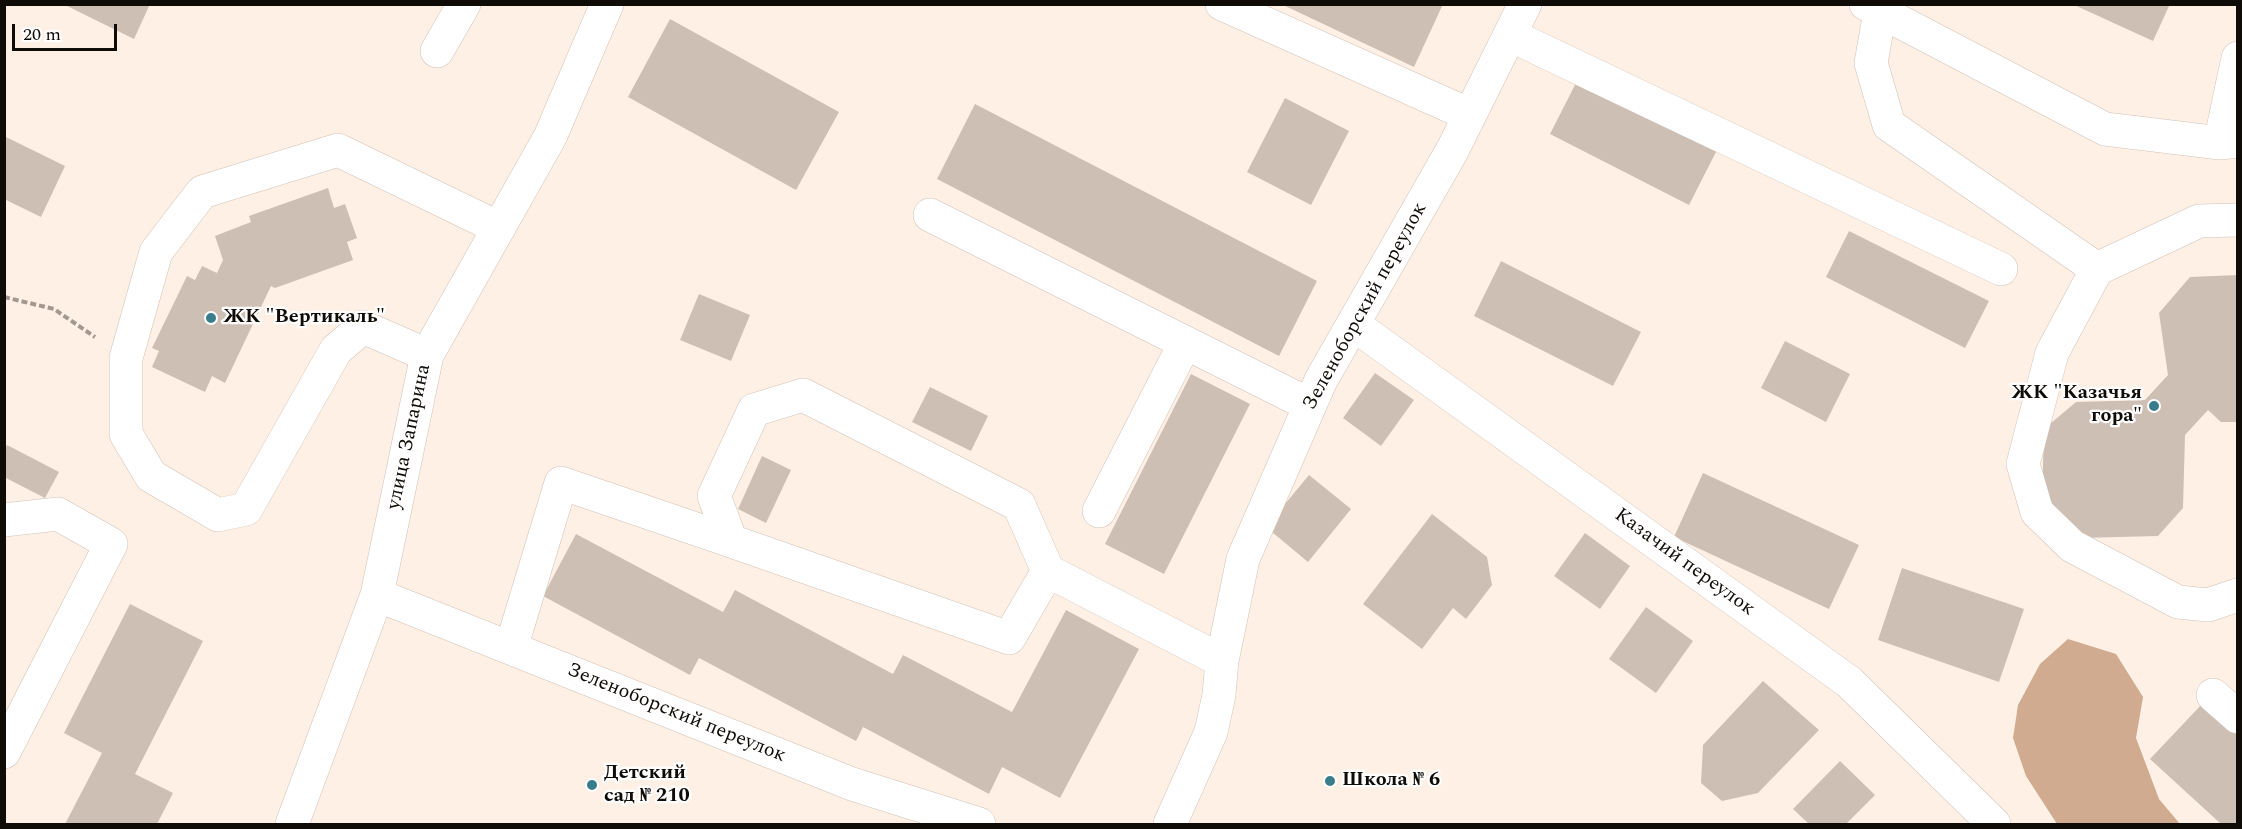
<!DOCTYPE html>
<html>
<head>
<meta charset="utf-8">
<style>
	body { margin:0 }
	#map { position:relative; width:2242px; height:829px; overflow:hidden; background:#fff0e5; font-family:Spectral,serif }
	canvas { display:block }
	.frame { position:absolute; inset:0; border:6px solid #0f0b07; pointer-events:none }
	.scale { position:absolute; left:12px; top:24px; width:105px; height:27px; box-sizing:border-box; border:3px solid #0f0b07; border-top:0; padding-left:8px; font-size:18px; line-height:21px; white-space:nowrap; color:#0f0b07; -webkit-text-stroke:4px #fff; paint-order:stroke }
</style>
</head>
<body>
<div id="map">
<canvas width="2242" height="829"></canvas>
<div class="frame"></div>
<div class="scale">20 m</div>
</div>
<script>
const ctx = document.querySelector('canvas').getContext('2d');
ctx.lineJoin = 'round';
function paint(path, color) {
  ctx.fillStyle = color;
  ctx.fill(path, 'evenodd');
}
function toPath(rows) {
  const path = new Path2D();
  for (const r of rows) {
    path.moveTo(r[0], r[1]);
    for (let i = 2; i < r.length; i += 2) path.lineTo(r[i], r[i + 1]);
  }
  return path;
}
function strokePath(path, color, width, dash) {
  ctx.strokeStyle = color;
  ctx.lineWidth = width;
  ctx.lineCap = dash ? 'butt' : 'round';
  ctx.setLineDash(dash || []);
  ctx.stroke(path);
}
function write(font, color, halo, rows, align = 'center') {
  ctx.font = font + ' Spectral,serif';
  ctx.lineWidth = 4.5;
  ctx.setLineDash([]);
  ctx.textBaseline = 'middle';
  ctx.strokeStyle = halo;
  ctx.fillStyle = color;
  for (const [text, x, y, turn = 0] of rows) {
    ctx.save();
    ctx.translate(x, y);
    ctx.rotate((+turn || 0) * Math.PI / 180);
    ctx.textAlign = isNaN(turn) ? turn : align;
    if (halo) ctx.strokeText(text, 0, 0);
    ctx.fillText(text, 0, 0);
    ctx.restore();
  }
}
paint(toPath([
	[2068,639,2116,654,2143,697,2136,738,2159,799,2180,824,2057,824,2026,776,2013,738,2018,705,2040,664]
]), '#d0ab8f');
paint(toPath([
	[63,4,150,4,134,39],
	[1281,4,1443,4,1414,67],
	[2072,4,2170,4,2153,41],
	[670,19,839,112,796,190,628,97],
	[1578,79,1717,150,1689,205,1550,134],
	[1285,98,1349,131,1311,205,1247,172],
	[975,104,1317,281,1279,356,937,179],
	[4,136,65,166,41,217,4,199],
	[328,188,334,208,345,204,357,238,347,242,353,260,275,288,271,286,225,383,212,376,205,392,152,367,159,351,152,348,187,276,195,280,202,266,217,273,223,260,215,236,251,222,249,216],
	[1849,231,1989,301,1965,348,1826,277],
	[1501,261,1641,332,1613,386,1474,316],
	[2238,275,2238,422,2221,422,2208,410,2185,435,2183,508,2158,536,2080,538,2042,503,2044,429,2076,402,2145,400,2168,375,2159,313,2190,277],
	[699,294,750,315,731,361,680,340],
	[1785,341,1850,374,1826,422,1761,388],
	[1375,373,1414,400,1381,446,1343,418],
	[1191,374,1250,404,1164,574,1105,544],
	[930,387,988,416,971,451,912,422],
	[7,445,59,472,45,498,4,477,4,451],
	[762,456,791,470,766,523,738,509],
	[1703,473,1859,545,1829,609,1674,537],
	[1309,475,1351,509,1308,562,1266,527],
	[1432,514,1487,557,1492,585,1466,619,1453,608,1422,649,1363,604],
	[1585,533,1630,566,1600,609,1554,576],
	[576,534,723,612,735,590,893,674,903,655,1012,712,1066,610,1139,649,1060,798,1002,767,989,794,863,727,856,741,699,658,690,675,543,596],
	[1902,568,2024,609,1999,682,1878,640],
	[130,604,203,641,135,774,173,793,157,824,65,824,102,753,64,733],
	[1646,607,1693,641,1656,693,1609,659],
	[1763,681,1819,730,1758,793,1722,801,1701,783,1703,745],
	[2203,703,2238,735,2238,824,2221,824,2150,759],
	[1840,761,1875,795,1846,824,1809,824,1793,809]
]), '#cebfb5');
const minor = toPath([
	[1222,4,1470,115],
	[1866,4,2105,129,2220,143,2238,141],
	[1883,4,1880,12,1871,63,1889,125,2097,269,2052,353,2023,464,2037,512,2072,546,2178,602,2208,605,2238,595],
	[1510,35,2001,269],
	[437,51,464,4],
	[2220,143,2238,58],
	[930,215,1310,405],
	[2097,269,2199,221,2238,220],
	[1353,324,1849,682,1994,824],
	[427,355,363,327,336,350,246,509,218,515,151,476,126,434,126,358,156,252,202,192,338,150,499,228],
	[1099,511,1185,343],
	[4,520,58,514,111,544,4,752],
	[1048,571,1009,638,731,541,714,496,754,410,803,395,1019,505,1048,571,1222,661],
	[377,595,852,784,979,824],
	[511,648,561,483,731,541],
	[2213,695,2238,717],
	[292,824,377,595,427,355,550,137,607,4],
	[1170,824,1211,732,1219,695,1222,661,1243,559,1321,380,1453,149,1525,4]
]);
strokePath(minor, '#d0c1b6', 34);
strokePath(toPath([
	[4,297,54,309,95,337]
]), '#a39890', 4, [6, 3]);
strokePath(minor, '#fff', 33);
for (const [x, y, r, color] of [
	[211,318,6,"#397d8d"],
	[2154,406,6,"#397d8d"],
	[1330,781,6,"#397d8d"],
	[592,785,6,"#397d8d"]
]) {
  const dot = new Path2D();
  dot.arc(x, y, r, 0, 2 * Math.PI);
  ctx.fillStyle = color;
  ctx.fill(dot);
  strokePath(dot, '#fff', 2);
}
write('20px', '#0f0b07', '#fff', [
	["Зеленоборский переулок",1366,307,-61],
	["улица Запарина",410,437,-78],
	["Казачий переулок",1684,563,36],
	["Зеленоборский переулок",676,714,22]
]);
write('bold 20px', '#0f0b07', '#fff', [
	["ЖК \"Вертикаль\"",223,318],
	["ЖК \"Казачья",2142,394,"right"],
	["гора\"",2142,417,"right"],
	["Детский",604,774],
	["сад № 210",604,797],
	["Школа № 6",1342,781]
], 'left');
</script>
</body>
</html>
